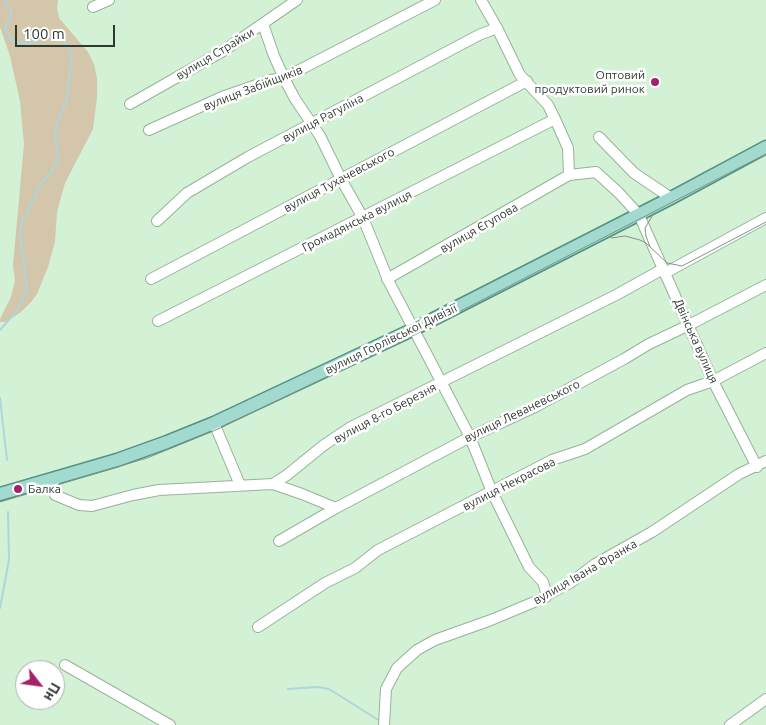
<!DOCTYPE html>
<html>
<head>
<meta charset="utf-8">
<style>
	body { margin:0 }
	#map { position:relative; width:766px; height:725px; overflow:hidden; background:#d3f1d5; font-family:Ubuntu,sans-serif }
	canvas { display:block }
	.north { position:absolute; left:15px; top:660px; width:50px; height:50px; box-sizing:border-box; background:#fff; border:1px solid #abb0ac; border-radius:50%; rotate:120deg; font-size:14px; font-weight:700; line-height:20px; text-align:center; color:#2e3a2f }
	.north::after { content:''; display:block; margin:auto; width:18px; height:22px; background:#a6206a; clip-path:polygon(50% 0,100% 100%,50% 72%,0 100%) }
	.scale { position:absolute; left:15px; top:25px; width:100px; height:22px; box-sizing:border-box; border:2px solid #2e3a2f; border-top:0; padding-left:6px; font-size:15px; line-height:18px; white-space:nowrap; color:#2e3a2f; -webkit-text-stroke:4px #fff; paint-order:stroke }
</style>
</head>
<body>
<div id="map">
<canvas width="766" height="725"></canvas>
<div class="north">Пн</div>
<div class="scale">100 m</div>
</div>
<script>
const ctx = document.querySelector('canvas').getContext('2d');
ctx.lineJoin = 'round';
function paint(path, color) {
  ctx.fillStyle = color;
  ctx.fill(path, 'evenodd');
}
function toPath(rows) {
  const path = new Path2D();
  for (const r of rows) {
    path.moveTo(r[0], r[1]);
    for (let i = 2; i < r.length; i += 2) path.lineTo(r[i], r[i + 1]);
  }
  return path;
}
function strokePath(path, color, width, dash) {
  ctx.strokeStyle = color;
  ctx.lineWidth = width;
  ctx.lineCap = dash ? 'butt' : 'round';
  ctx.setLineDash(dash || []);
  ctx.stroke(path);
}
function write(font, color, halo, rows, align = 'center') {
  ctx.font = font + ' Ubuntu,sans-serif';
  ctx.lineWidth = 5;
  ctx.setLineDash([]);
  ctx.textBaseline = 'middle';
  ctx.strokeStyle = halo;
  ctx.fillStyle = color;
  for (const [text, x, y, turn = 0] of rows) {
    ctx.save();
    ctx.translate(x, y);
    ctx.rotate((+turn || 0) * Math.PI / 180);
    ctx.textAlign = isNaN(turn) ? turn : align;
    if (halo) ctx.strokeText(text, 0, 0);
    ctx.fillText(text, 0, 0);
    ctx.restore();
  }
}
paint(toPath([
	[0,0,58,0,57,8,59,18,88,52,94,64,97,78,97,97,93,129,65,183,57,212,55,242,48,267,37,294,31,302,21,312,6,322,0,322,0,319,11,297,15,281,13,265,24,144,20,101,10,56,0,27]
]), '#d3c6aa');
strokePath(toPath([
	[0,330,16,312,23,300,27,288,20,234,23,220,42,182,51,173,58,160,55,135,58,121,66,102,72,56,69,47,58,36,52,36,27,44,12,41,5,27,11,15,11,10,4,0],
	[0,398,7,460],
	[0,608,9,560,8,512],
	[288,689,318,687,329,689,380,721]
]), '#add6dd', 2);
const minor = toPath([
	[481,0,497,28,520,75,548,105,555,119,568,148,569,175,596,172,619,193,639,215,713,381,757,467],
	[93,7,109,0],
	[263,24,274,56,284,78,295,99,320,136,341,179,363,218,389,282,470,437,492,492,529,567,543,582,547,595],
	[130,104,223,51,297,0],
	[149,130,222,97,271,80,284,78,435,0],
	[599,137,634,173,671,198],
	[157,221,187,193,248,157,479,35,497,28],
	[665,273,766,218],
	[151,279,527,81],
	[387,279,569,175],
	[158,321,555,119],
	[214,423,240,485],
	[53,478,55,495,79,505,92,506,133,495,159,490,273,484,287,475,324,445,351,427,616,295,663,269],
	[273,484,302,494,336,508],
	[279,541,336,508,470,437,535,407,624,359,649,344,689,325,766,285],
	[258,627,325,583,355,568,378,550,552,460,585,449,687,390,713,381,766,353],
	[65,665,170,725],
	[384,725,386,689,397,668,417,650,435,640,491,620,546,597,547,595,570,583,595,564,652,532,739,474,766,461],
	[730,725,766,699]
]);
const major = toPath([
	[0,494,117,460,167,442,214,423,414,329,671,198,766,147]
]);
strokePath(minor, '#96b398', 12);
strokePath(major, '#529282', 15);
strokePath(minor, '#fff', 10);
strokePath(major, '#a3dacf', 12);
strokePath(toPath([
	[611,238,625,236,640,240,646,243,667,263,682,266,766,222],
	[650,247,646,236,645,228,654,213],
	[0,502,147,458,218,429,416,334,766,154]
]), '#7f9480', 1);
for (const [x, y, r, color] of [
	[655,82,5,"#a6206a"],
	[18,489,5,"#a6206a"]
]) {
  const dot = new Path2D();
  dot.arc(x, y, r, 0, 2 * Math.PI);
  ctx.fillStyle = color;
  ctx.fill(dot);
  strokePath(dot, '#fff', 2);
}
write('12px', '#2e3a2f', '#fff', [
	["вулиця Страйки",215,54,-31],
	["вулиця Забійщиків",253,88,-21],
	["вулиця Рагуліна",323,118,-28],
	["вулиця Тухачевського",339,180,-28],
	["Громадянська вулиця",357,221,-27],
	["вулиця Єгупова",479,228,-30],
	["вулиця Горлівської Дивізії",391,339,-26],
	["Двінська вулиця",696,341,66],
	["вулиця Леваневського",522,411,-26],
	["вулиця 8-го Березня",385,413,-28],
	["вулиця Некрасова",509,484,-27],
	["вулиця Івана Франка",585,572,-30]
]);
write('12px', '#2e3a2f', '#fff', [
	["Оптовий",645,75],
	["продуктовий ринок",645,89],
	["Балка",28,489,"left"]
], 'right');
</script>
</body>
</html>
